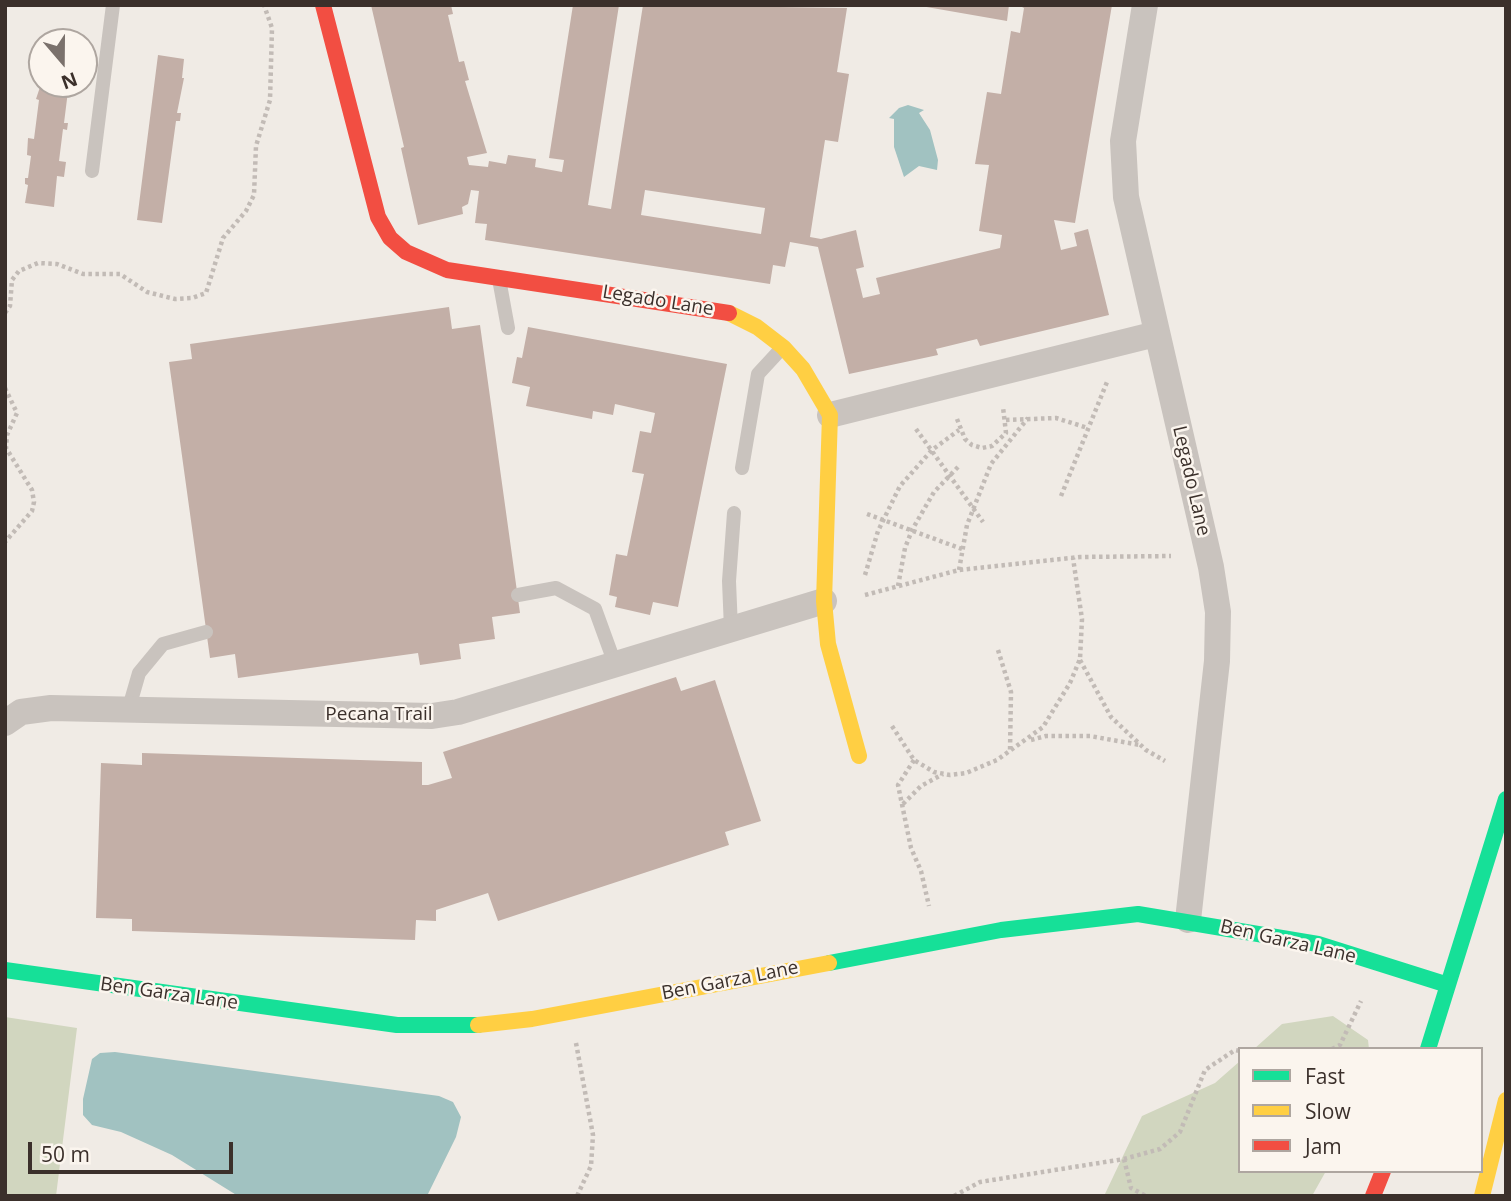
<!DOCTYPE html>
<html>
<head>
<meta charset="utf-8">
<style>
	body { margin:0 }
	#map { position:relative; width:1511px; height:1201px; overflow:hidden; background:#f0ebe5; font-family:"Open Sans",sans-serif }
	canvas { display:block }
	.frame { position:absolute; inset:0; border:7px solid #3b302b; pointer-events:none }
	.legend { position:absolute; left:1238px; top:1047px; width:245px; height:126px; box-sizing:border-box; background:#fbf5ee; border:2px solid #aea6a0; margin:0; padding:9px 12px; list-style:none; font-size:21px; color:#3b302b }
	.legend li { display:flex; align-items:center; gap:14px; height:35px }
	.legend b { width:35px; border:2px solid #aea6a0 }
	.north { position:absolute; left:28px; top:28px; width:70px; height:70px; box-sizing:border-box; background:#fbf5ee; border:2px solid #aea6a0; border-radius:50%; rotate:160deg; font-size:19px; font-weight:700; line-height:28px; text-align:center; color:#3b302b }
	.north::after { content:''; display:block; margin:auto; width:24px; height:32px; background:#7a716c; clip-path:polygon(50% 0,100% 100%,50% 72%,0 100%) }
	.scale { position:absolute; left:28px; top:1142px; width:205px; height:32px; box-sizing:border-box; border:4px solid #3b302b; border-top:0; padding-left:9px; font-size:21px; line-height:24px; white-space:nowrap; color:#3b302b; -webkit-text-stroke:5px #fbf5ee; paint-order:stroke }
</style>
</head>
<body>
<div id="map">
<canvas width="1511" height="1201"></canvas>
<div class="frame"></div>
<ul class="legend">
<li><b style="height:9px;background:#16e098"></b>Fast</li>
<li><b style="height:9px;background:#ffcf43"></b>Slow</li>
<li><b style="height:9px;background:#f24e42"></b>Jam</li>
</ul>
<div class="north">N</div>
<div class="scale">50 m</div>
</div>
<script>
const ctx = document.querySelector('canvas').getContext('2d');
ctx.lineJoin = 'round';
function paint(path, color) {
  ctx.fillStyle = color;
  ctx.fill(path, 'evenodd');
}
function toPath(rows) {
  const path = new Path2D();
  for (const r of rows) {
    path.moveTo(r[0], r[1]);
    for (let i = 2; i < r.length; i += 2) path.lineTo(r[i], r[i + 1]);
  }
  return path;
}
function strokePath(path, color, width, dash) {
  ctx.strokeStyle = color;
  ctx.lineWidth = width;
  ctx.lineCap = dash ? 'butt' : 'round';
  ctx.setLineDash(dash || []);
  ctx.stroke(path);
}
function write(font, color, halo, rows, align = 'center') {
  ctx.font = font + ' "Open Sans",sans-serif';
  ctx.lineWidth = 5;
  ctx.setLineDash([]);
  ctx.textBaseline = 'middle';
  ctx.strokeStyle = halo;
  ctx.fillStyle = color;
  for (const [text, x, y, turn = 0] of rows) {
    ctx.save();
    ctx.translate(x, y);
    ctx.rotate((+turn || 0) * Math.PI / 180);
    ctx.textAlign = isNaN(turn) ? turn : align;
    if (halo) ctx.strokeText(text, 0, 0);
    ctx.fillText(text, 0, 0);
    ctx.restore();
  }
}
paint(toPath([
	[1333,1016,1368,1040,1369,1049,1254,1049,1282,1024],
	[5,1017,77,1028,56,1196,5,1196],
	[1240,1061,1240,1171,1326,1171,1312,1196,1104,1196,1142,1116,1215,1083]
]), '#d1d6bf');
paint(toPath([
	[908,105,924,110,919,113,930,130,938,160,937,170,919,166,904,177,894,147,894,119,889,118,899,108],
	[115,1052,439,1096,453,1102,461,1117,456,1137,427,1196,238,1196,172,1155,121,1132,92,1125,83,1115,83,1099,92,1059,100,1053]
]), '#a1c2c1');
paint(toPath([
	[371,5,451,5,453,14,448,15,459,62,464,61,469,80,465,81,487,153,467,157,469,165,488,167,489,161,506,164,508,155,536,159,535,167,562,172,564,160,549,158,573,5,619,5,588,205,611,209,643,5,847,8,837,72,849,74,838,142,825,140,810,237,821,239,856,230,864,267,856,269,863,298,880,294,876,278,1000,248,1002,235,979,231,989,165,975,164,987,92,1001,94,1011,31,1020,33,1024,8,1018,5,1112,5,1075,223,1054,220,1061,250,1077,246,1074,233,1088,229,1109,315,980,346,977,339,936,349,938,355,849,374,818,247,790,242,785,267,773,265,770,284,485,240,487,224,475,223,479,191,471,190,468,204,462,207,463,214,418,225,401,148,404,147],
	[645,190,765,208,761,234,641,215],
	[915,5,1009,5,1007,21],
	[158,55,184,59,182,78,184,78,177,113,181,113,180,121,176,121,162,223,137,220],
	[41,84,76,84,75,92,68,91,64,123,68,123,67,130,63,129,59,161,66,162,64,177,57,176,54,207,25,203,28,185,25,184,25,178,28,178,31,156,27,155,28,138,34,139,39,100,36,99],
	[449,307,452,329,480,325,520,613,492,617,495,639,459,644,461,659,420,665,418,653,238,678,235,654,210,658,169,362,192,359,190,344],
	[528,327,727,364,678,607,653,602,650,615,615,607,617,597,609,595,616,554,627,556,644,474,632,472,640,431,651,433,655,413,615,404,613,415,593,411,592,419,526,406,530,387,512,383,517,357,522,358],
	[676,677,681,691,715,680,761,821,725,832,729,845,498,921,488,893,436,910,436,921,416,920,415,940,132,931,132,919,96,918,101,763,142,765,142,753,422,762,422,785,428,785,452,778,443,752]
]), '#c3afa7');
strokePath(toPath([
	[5,313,10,306,12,280,19,271,38,263,57,264,83,274,120,274,147,292,175,299,192,298,206,293,223,238,246,211,254,195,256,146,270,100,272,28,264,5],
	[5,388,17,413,7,435,6,448,32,490,34,502,32,511,5,542],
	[957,419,965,439,972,445,982,448,992,446,1006,433,1003,407],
	[1006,420,1056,418,1088,428],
	[916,429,983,522],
	[1061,496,1107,382],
	[867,514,962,549],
	[959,570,967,525,991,464,1028,418],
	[865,575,878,531,900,486,932,450,959,430],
	[898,586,905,548,912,530,934,492,958,467],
	[865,595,959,570,1080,557,1171,556],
	[998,650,1011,692,1010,751],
	[1080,660,1111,717,1146,750,1165,761],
	[892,726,914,760,934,772,950,775,966,773,997,760,1043,727,1070,683,1080,659,1082,619,1073,558],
	[1031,740,1046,736,1090,736,1140,745],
	[914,760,898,785,911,848,921,871,929,906],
	[903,804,921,786,943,774],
	[576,1043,593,1135,591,1166,577,1196],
	[1332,1049,1340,1045,1361,1001],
	[1124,1159,1131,1188,1146,1196],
	[954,1196,980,1182,1124,1159,1160,1149,1180,1132,1205,1070,1235,1050,1240,1051]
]), '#c2bbb6', 4.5, [3.5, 3.5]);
strokePath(toPath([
	[92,171,113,5],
	[499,279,508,328],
	[742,468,758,374,782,348],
	[518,595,556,588,595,609,615,664],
	[731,629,729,581,734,513],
	[128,711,139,673,163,644,206,632]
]), '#c9c3be', 14);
strokePath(toPath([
	[1145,5,1123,141,1126,197,1211,567,1218,612,1217,661,1188,920],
	[830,415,1156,334],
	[5,723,21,712,51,708,432,716,458,712,824,601]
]), '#c9c3be', 26);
strokePath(toPath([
	[829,963,1001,930,1138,914,1318,944,1448,985],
	[5,970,397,1025,478,1025],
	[1428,1049,1506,799]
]), '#16e098', 16);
strokePath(toPath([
	[729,313,757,327,783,347,803,369,830,415,824,601,828,644,859,756],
	[478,1025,532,1019,829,963],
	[1482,1196,1506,1100]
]), '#ffcf43', 16);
strokePath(toPath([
	[323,5,378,217,390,238,406,252,447,270,729,313],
	[1373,1196,1383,1171]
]), '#f24e42', 16);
write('19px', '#3b302b', '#fbf5ee', [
	["Legado Lane",658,301,9],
	["Legado Lane",1191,481,77],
	["Pecana Trail",379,715],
	["Ben Garza Lane",1288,942,13],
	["Ben Garza Lane",730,981,-11],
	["Ben Garza Lane",169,994,8]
]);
</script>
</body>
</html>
